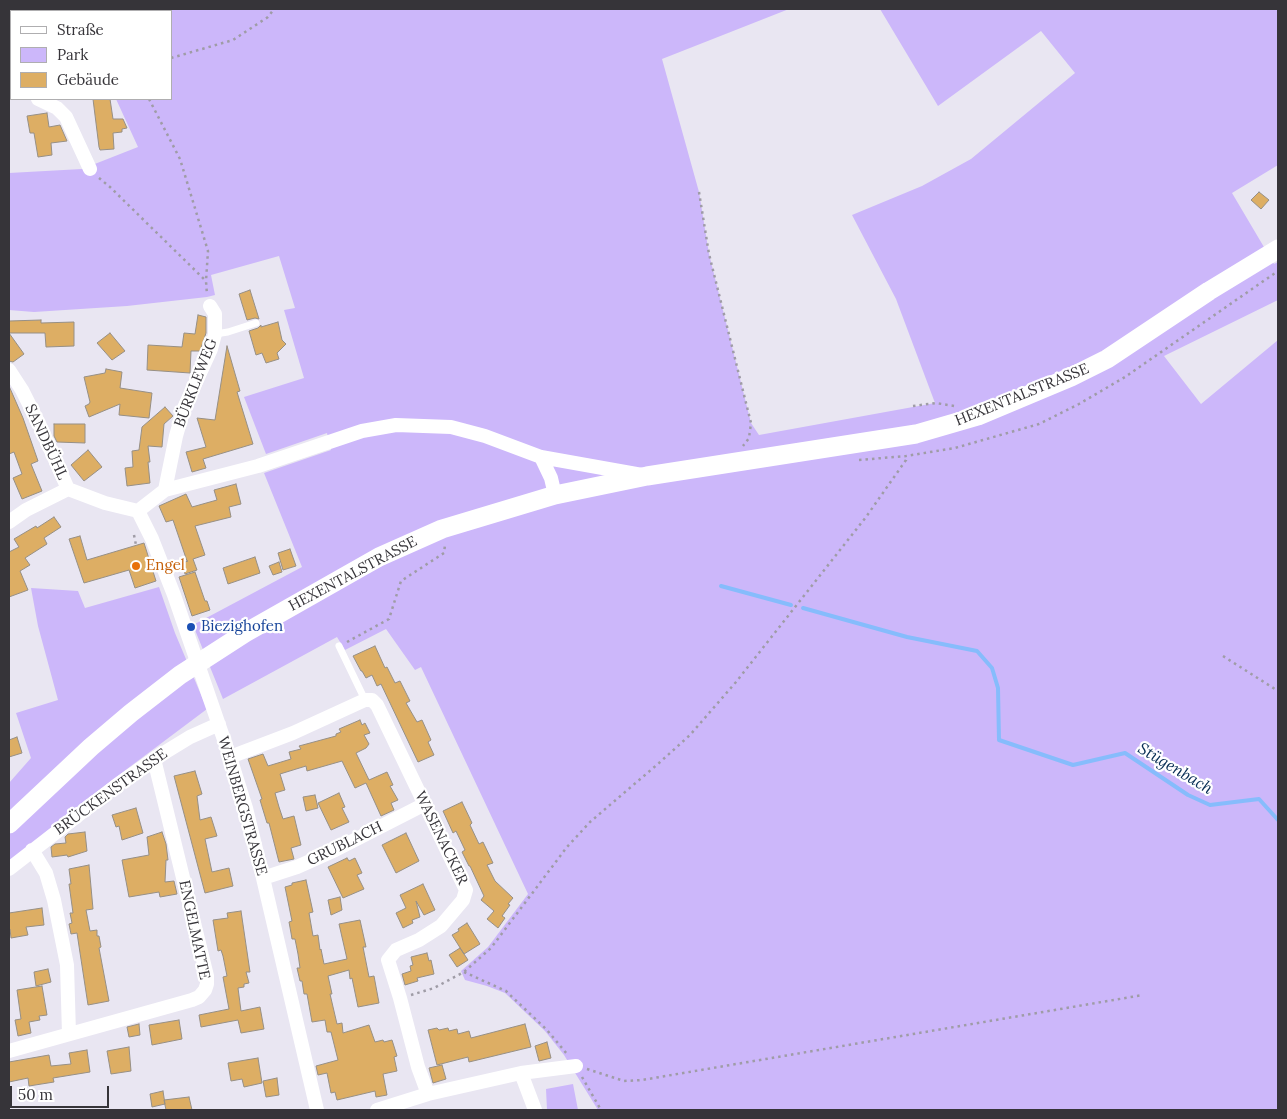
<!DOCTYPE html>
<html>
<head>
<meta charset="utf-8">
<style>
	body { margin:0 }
	#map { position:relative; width:1287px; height:1119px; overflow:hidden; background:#e9e6f2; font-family:Lora,serif }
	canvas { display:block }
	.frame { position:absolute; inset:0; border:10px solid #363439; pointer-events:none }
	.legend { position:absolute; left:10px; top:10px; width:162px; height:90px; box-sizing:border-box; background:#fff; border:1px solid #afaeb0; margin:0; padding:6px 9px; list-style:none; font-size:15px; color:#363439 }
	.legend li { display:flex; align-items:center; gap:10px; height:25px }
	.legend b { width:25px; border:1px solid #afaeb0 }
	.scale { position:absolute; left:10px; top:1086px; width:99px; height:22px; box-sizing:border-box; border:2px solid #363439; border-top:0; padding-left:6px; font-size:15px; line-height:18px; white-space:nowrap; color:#363439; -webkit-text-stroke:4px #fff; paint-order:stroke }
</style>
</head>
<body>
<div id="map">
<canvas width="1287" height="1119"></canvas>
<div class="frame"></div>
<ul class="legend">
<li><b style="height:6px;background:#fff"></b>Straße</li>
<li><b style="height:14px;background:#ccb7fa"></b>Park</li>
<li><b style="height:14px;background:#ddae64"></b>Gebäude</li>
</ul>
<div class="scale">50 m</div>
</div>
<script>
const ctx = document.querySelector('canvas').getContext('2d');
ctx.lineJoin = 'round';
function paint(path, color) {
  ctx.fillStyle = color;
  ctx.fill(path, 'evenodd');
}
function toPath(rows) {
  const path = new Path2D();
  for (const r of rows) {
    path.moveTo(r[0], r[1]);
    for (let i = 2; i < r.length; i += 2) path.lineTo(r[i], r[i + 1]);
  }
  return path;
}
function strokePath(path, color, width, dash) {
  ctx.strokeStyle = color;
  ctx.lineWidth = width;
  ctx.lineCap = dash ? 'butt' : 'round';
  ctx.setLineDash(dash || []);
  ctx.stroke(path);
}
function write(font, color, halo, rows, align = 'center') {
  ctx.font = font + ' Lora,serif';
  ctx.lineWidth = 4.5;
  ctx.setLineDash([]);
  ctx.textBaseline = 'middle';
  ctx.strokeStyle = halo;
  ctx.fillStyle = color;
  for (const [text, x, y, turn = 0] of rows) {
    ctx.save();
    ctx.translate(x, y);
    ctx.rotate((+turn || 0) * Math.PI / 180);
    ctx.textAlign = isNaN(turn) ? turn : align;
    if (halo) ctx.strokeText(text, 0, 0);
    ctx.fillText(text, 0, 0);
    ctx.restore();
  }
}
paint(toPath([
	[33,9,789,9,662,59,699,192,709,254,751,423,759,435,935,403,896,299,852,215,922,186,971,159,1075,73,1041,31,938,106,880,9,1278,9,1278,165,1232,193,1274,264,1278,262,1278,300,1164,356,1201,404,1278,340,1278,1110,598,1110,564,1055,545,1031,505,993,487,986,465,980,461,971,488,947,528,894,421,667,415,670,386,629,345,650,337,637,223,699,193,625,302,567,264,473,331,450,327,433,266,454,244,397,304,378,284,310,295,308,279,256,211,275,215,295,207,297,127,306,34,312,9,310,9,173,82,169,138,147,116,99,171,99,171,11,35,11],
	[159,587,175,633,207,709,91,796,9,862,9,783,31,758,16,713,58,700,38,626,31,588,78,591,85,608],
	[573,1084,578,1110,547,1110,546,1089]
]), '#ccb7fa');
strokePath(toPath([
	[721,586,791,605],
	[803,608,907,637,977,651,992,668,998,688,999,740,1073,765,1125,753,1188,795,1210,805,1259,799,1278,820]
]), '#86bcfc', 4);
const building = toPath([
	[93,99,110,99,113,119,123,119,127,128,122,129,122,132,113,133,114,149,100,150,99,147,93,99],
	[47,113,49,127,60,125,67,141,51,143,52,155,38,157,34,133,30,133,27,116,47,113],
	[1259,192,1269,200,1261,209,1251,200,1259,192],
	[250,290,259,319,255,318,247,320,239,294,250,290],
	[198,315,206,317,206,333,200,351,191,351,190,373,147,370,148,345,182,347,184,333,195,334,198,315],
	[41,320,41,323,74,322,74,346,46,347,45,333,9,333,24,354,13,362,9,361,9,321,41,320],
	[278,322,282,340,286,344,277,353,279,359,266,363,262,353,256,355,249,331,258,328,261,325,261,327,278,322],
	[110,333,125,351,112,360,97,343,110,333],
	[227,346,240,391,237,392,253,444,203,459,206,468,192,472,186,452,206,447,197,418,215,420,227,346],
	[106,369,122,372,120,388,152,393,149,418,119,415,120,404,89,417,85,406,89,404,90,402,84,377,105,373,106,369],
	[9,386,23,418,38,461,31,464,42,491,22,499,13,478,22,474,14,452,9,454,9,386],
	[165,407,173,416,164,424,162,447,148,446,150,462,148,462,150,483,127,486,125,468,133,467,132,451,139,450,142,427,165,407],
	[54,424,85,424,85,443,57,442,54,436,54,424],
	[88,450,102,467,84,481,71,465,88,450],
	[236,484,241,504,229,507,231,517,195,526,205,555,193,559,197,570,185,574,182,563,188,561,187,561,173,520,166,522,159,506,186,494,192,507,217,500,214,490,236,484],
	[54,517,61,527,44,538,47,544,25,558,30,565,20,571,28,590,9,597,9,552,19,547,14,539,36,526,37,528,54,517],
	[80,536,87,560,144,543,156,581,135,588,129,570,84,583,69,539,80,536],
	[290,549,296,566,283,570,278,553,290,549],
	[255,557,260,573,228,584,223,568,255,557],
	[279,562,282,572,273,575,269,566,279,562],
	[195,572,205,601,207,601,210,610,192,616,179,577,195,572],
	[375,646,385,668,387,667,395,683,400,681,410,701,406,703,417,722,422,720,431,740,428,742,434,755,418,762,381,684,377,686,372,675,366,678,362,671,361,671,353,656,375,646],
	[360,720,362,725,365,723,370,733,364,735,369,744,366,748,356,753,369,780,387,772,393,785,390,786,398,800,391,803,394,810,381,816,366,783,355,788,342,761,307,771,306,766,280,774,285,790,275,793,279,807,283,819,294,816,301,845,291,848,294,859,279,862,269,823,267,823,260,800,262,799,248,759,263,754,268,766,291,759,289,752,301,749,299,746,336,736,336,734,341,732,339,729,360,720],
	[17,737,22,753,9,757,9,740,17,737],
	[195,771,202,794,197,796,200,820,211,817,217,836,205,839,212,872,229,868,233,886,205,893,174,776,195,771],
	[339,793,345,807,342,808,349,822,331,830,318,803,339,793],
	[315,795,318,808,306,811,303,797,315,795],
	[462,802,472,823,470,825,479,844,483,842,493,863,487,865,495,881,513,898,508,904,510,905,502,916,505,918,498,928,487,919,494,911,481,900,484,896,470,866,469,866,462,852,465,850,456,831,453,833,443,811,462,802],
	[136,808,143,833,122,840,119,826,116,827,112,815,136,808],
	[85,832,87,851,68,857,67,855,52,857,51,847,55,844,66,843,65,837,68,834,85,832],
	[162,832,166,844,168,860,166,860,165,882,174,881,177,894,160,897,159,892,129,897,122,860,149,855,147,837,162,832],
	[406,833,419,861,396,873,382,845,406,833],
	[347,858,349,861,355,858,362,873,357,875,364,889,343,898,328,867,347,858],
	[89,865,93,909,86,910,90,931,97,930,97,936,99,936,101,947,99,948,109,1001,88,1005,77,933,71,934,69,924,72,923,70,913,73,913,69,884,71,884,69,869,89,865],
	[306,880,313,912,309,913,313,936,318,935,320,950,321,949,324,964,347,959,339,924,360,920,366,947,363,947,369,977,374,976,379,1003,358,1007,352,978,350,979,349,970,328,976,332,994,330,994,337,1024,342,1023,343,1033,369,1025,375,1042,383,1040,384,1042,392,1040,397,1056,394,1057,397,1071,383,1074,387,1095,376,1097,375,1091,337,1100,335,1092,331,1093,327,1073,318,1075,316,1066,338,1060,331,1032,327,1032,325,1020,312,1022,307,994,304,994,302,981,300,981,297,968,300,968,298,954,295,939,292,939,291,933,289,922,292,921,285,887,292,885,292,883,306,880],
	[423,884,435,910,424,915,416,901,420,917,412,920,413,923,403,928,396,913,406,908,400,895,423,884],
	[340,897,342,910,331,915,328,900,340,897],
	[42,908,44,925,26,927,28,935,11,938,10,929,9,929,9,913,42,908],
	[241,911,250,972,246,972,249,983,244,984,244,987,238,988,241,1011,260,1007,264,1029,241,1033,238,1020,201,1027,199,1015,229,1009,223,977,227,976,223,956,221,950,218,951,213,920,228,918,227,913,241,911],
	[467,923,480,944,464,954,452,935,459,931,458,929,467,923],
	[460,948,468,960,457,967,449,955,460,948],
	[427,953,429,961,431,960,434,974,417,978,418,981,405,985,402,974,411,971,410,966,413,965,411,957,427,953],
	[48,969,51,982,36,986,34,972,48,969],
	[42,986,47,1015,39,1016,40,1020,29,1022,31,1033,18,1036,15,1020,21,1019,17,990,42,986],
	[179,1020,182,1039,152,1045,149,1025,179,1020],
	[139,1024,140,1035,129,1037,127,1027,139,1024],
	[525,1024,531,1047,469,1062,468,1057,437,1065,428,1030,437,1028,439,1030,448,1028,449,1031,457,1029,458,1034,469,1031,471,1038,525,1024],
	[547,1042,551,1058,539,1061,535,1046,547,1042],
	[129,1047,131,1071,111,1074,107,1051,129,1047],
	[87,1050,90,1072,53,1078,54,1082,29,1086,28,1078,9,1082,9,1062,49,1055,51,1066,71,1064,69,1053,87,1050],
	[258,1058,262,1083,244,1087,242,1079,231,1081,228,1063,258,1058],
	[442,1065,446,1079,433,1083,429,1068,442,1065],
	[277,1078,279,1095,266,1097,263,1081,277,1078],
	[163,1091,165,1104,152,1107,150,1094,163,1091],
	[189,1097,192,1110,166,1110,164,1100,189,1097]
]);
paint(building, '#ddae64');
strokePath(building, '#968f85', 1);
strokePath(toPath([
	[33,9,35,11],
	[171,58,233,40,268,17,274,9],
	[149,99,180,159,208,251,206,281,207,295],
	[99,178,110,187,206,281],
	[699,192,709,254,751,423,749,438,743,446],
	[913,406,936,403,954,406],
	[859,460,906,456,955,448,1039,424,1079,404,1125,377,1278,271],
	[134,535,136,545],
	[347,642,389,619,401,581,444,553,445,545],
	[1223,656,1278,691],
	[464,972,506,991,547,1030,567,1054],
	[411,995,434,988,464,972,491,948,567,847,590,822,659,763,690,735,736,682,866,517,906,460,906,456],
	[587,1069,624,1081,642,1080,1143,995],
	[582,1077,601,1110]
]), '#9f9ca6', 2.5, [2.5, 4]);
strokePath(toPath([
	[215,334,228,332,256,323],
	[339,646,365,700]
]), '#fff', 7);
strokePath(toPath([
	[9,85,11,88],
	[38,99,57,108,66,117,90,169],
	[9,370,22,390,40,426,68,489],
	[541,457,551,478,555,495],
	[68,489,105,503,138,511],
	[165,490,176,436,184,408,211,349,215,334,215,314,210,306],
	[138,511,152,539,174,595,230,757,246,808,263,878,317,1110],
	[138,511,165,490,258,466,362,431,396,425,451,427,485,436,541,457,642,475],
	[9,522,26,510,68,489],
	[230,757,293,733,365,700,372,700,377,705,466,890,463,900,441,926,419,940,396,950,388,960,400,998,418,1067,428,1094],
	[32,850,46,873,54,900,67,965,69,1034],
	[9,869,117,785,154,759,190,737,219,724],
	[263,878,297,867,335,850,425,804],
	[9,1051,192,1000,199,997,205,990,207,984,207,976,154,759],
	[521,1073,535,1110],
	[377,1110,428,1094,521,1073,576,1066]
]), '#fff', 14);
strokePath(toPath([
	[9,824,91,747,131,713,180,675,245,633,379,557,442,529,555,495,647,476,916,434,978,416,1071,377,1107,359,1209,291,1278,249]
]), '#fff', 19);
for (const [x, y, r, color] of [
	[136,566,5,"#e8710a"],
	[191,627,5,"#1a4fb4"]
]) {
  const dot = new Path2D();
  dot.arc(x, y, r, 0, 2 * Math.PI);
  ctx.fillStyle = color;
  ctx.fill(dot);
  strokePath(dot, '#fff', 2);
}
write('15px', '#363439', '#fff', [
	["BÜRKLEWEG",196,383,-69],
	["HEXENTALSTRASSE",1022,395,-22],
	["SANDBÜHL",46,442,65],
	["HEXENTALSTRASSE",353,574,-28],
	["BRÜCKENSTRASSE",111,792,-36],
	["WEINBERGSTRASSE",242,806,74],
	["WASENACKER",441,838,64],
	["GRUBLACH",345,844,-26],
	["ENGELMATTE",194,930,78]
]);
write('15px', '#c56008', '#fff', [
	["Engel",146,566]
], 'left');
write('15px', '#164399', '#fff', [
	["Biezighofen",201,627]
], 'left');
write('italic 16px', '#052c53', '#fff', [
	["Stügenbach",1175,769,31]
]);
</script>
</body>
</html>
